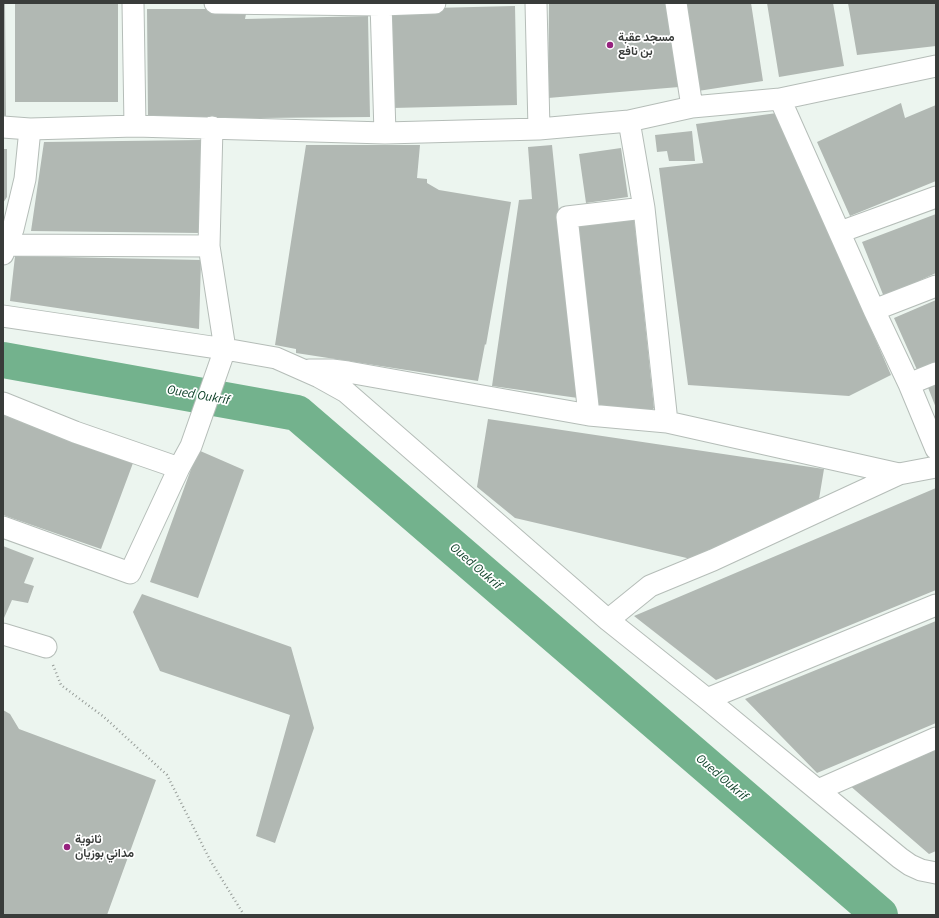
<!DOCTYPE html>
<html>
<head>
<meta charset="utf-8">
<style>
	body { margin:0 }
	#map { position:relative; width:939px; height:918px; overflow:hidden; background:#ecf5ef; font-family:"Source Sans 3",sans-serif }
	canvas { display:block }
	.frame { position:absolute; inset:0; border:4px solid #393c3a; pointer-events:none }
</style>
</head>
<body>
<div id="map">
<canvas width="939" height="918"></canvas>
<div class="frame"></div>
</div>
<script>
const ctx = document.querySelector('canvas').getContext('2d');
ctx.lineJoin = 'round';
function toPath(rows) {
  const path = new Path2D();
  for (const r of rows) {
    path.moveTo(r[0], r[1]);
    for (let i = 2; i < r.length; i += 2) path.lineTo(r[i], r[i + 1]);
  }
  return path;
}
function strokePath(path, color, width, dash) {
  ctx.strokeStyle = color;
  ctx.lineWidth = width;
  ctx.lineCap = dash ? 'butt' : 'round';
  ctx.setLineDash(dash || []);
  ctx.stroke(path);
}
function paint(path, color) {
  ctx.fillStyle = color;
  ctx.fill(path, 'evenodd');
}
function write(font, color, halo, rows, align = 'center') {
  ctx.font = font + ' "Source Sans 3",Vazirmatn,sans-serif';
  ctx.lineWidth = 3.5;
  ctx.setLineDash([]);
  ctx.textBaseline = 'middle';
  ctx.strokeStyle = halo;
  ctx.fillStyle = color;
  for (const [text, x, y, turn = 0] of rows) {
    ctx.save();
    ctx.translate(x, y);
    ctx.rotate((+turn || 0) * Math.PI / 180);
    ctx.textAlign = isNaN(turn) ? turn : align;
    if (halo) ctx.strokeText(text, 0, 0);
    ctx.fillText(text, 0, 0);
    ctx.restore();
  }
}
strokePath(toPath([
	[3,360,297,413,880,915]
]), '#73b28d', 36);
paint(toPath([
	[15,3,118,3,118,102,15,102],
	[549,3,666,3,679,87,548,98],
	[683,3,751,3,763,81,698,91],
	[767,3,833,3,844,66,779,77],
	[848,3,936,3,936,46,857,55],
	[3,4,5,4,6,116,3,116],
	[515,6,517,105,392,108,390,9],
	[147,9,247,9,245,19,368,16,370,117,148,119],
	[901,103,905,118,936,105,936,181,850,216,817,142],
	[777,113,891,375,849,396,688,385,659,168,703,163,696,124],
	[692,131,695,161,669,161,667,151,657,152,655,135],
	[201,140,199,233,31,231,44,142],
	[306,145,420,145,417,178,427,179,427,183,439,190,511,202,486,345,485,344,478,381,296,353,296,349,275,345],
	[552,145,578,398,492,386,519,200,532,199,528,147],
	[621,148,628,197,586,203,579,154],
	[3,149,7,149,7,197,3,203],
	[936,214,936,273,884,297,862,242],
	[634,218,654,408,647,415,599,405,576,227],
	[15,256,201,260,199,329,10,301],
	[936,300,936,364,918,372,894,318],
	[936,382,936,408,927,385],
	[3,415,133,463,101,549,3,515],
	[488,419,824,469,818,505,691,559,515,518,477,487],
	[198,450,244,470,198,598,150,582],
	[936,488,936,590,716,680,634,616],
	[3,546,34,558,24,583,34,586,28,603,12,600,4,618,3,617],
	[142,594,291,647,314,728,275,843,256,836,290,715,160,671,133,612],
	[936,621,936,723,817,773,745,699],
	[3,710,10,714,19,729,156,780,107,915,3,915],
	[936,749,936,851,929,854,848,784]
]), '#b1b8b3');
const minor = toPath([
	[133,3,135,126],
	[215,3,381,5,435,3],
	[381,3,385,133],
	[536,3,539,129],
	[676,3,692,107],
	[780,99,874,310,909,384,936,449],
	[629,121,644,208,667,422],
	[3,127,30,129,135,126,385,133,539,129,629,121,692,107,780,99,936,66],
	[840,232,936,197],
	[3,245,209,246],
	[3,254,6,245,13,229,25,179,30,129],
	[874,310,936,286],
	[3,316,225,349,276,358,319,377,346,392,608,620,707,699,900,858,910,865,921,870,936,873],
	[309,370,332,370,348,372,589,415,667,422,899,474],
	[909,384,936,373],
	[3,403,75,432,179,468],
	[589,415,567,217,644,208],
	[3,527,130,573,179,468,191,446,225,349,209,246,212,127],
	[608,620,650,586,713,560,899,474,936,467],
	[3,634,46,647],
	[707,699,936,605],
	[818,790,936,738]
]);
strokePath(minor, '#b5bdb8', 23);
strokePath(toPath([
	[53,665,61,685,104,717,167,775,210,860,244,915]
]), '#969c98', 2.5, [1, 3]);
strokePath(minor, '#fff', 21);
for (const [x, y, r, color] of [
	[610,45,4,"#96227e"],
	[67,847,4,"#96227e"]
]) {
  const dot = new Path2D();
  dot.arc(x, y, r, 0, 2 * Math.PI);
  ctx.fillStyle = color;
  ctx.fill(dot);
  strokePath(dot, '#fff', 1.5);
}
write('bold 12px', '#393c3a', '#fff', [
	["مسجد عقبة",618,38],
	["بن نافع",618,52],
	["ثانوية",75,840],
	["مداني بوزيان",75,854]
], 'left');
write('italic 13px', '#11432b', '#fff', [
	["Oued Oukrif",198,396,10],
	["Oued Oukrif",475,567,41],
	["Oued Oukrif",721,778,41]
]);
</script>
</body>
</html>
